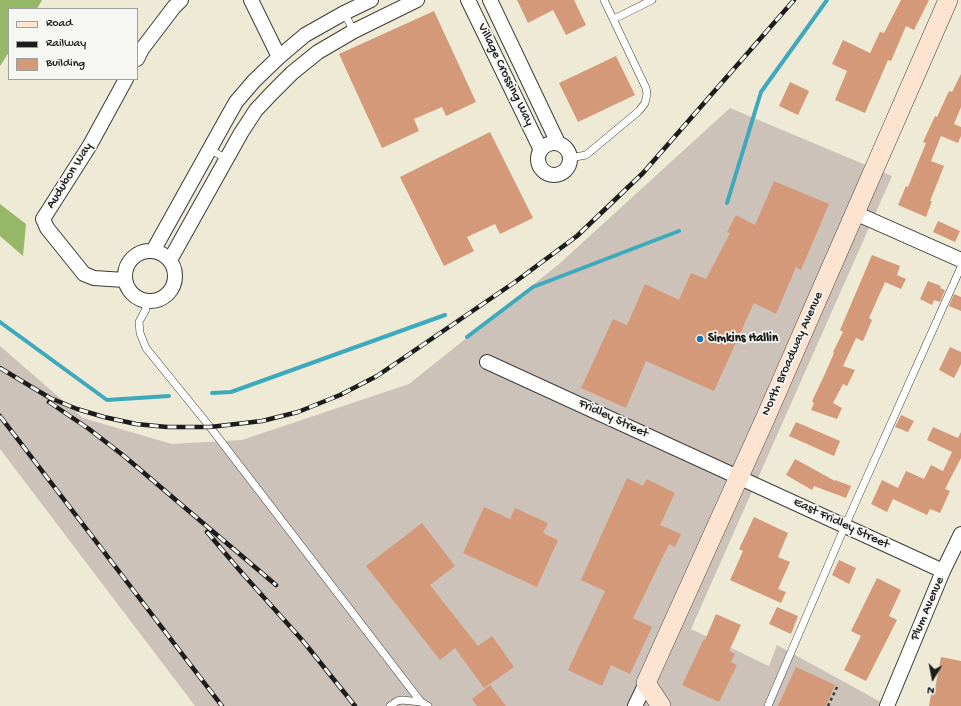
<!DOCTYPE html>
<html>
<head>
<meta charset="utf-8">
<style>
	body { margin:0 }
	#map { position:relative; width:961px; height:706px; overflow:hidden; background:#efead6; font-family:"Gochi Hand",sans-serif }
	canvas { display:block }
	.legend { position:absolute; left:8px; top:8px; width:130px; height:72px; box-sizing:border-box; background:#f6f6f2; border:1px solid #9f9f9c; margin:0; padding:5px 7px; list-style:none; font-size:12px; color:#1c1c1c }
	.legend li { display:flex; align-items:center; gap:8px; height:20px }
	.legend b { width:20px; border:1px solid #9f9f9c }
	.north { position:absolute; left:913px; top:658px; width:40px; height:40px; -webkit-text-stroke:3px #f6f6f2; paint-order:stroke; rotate:190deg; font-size:11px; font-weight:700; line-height:16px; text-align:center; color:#1c1c1c }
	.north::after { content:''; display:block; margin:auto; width:14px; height:18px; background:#1c1c1c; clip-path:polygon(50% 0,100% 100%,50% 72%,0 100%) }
</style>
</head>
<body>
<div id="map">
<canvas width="961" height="706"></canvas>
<ul class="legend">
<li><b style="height:5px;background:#fde4d1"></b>Road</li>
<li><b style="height:5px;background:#1c1c1c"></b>Railway</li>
<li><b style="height:11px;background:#d49979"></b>Building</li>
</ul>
<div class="north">N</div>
</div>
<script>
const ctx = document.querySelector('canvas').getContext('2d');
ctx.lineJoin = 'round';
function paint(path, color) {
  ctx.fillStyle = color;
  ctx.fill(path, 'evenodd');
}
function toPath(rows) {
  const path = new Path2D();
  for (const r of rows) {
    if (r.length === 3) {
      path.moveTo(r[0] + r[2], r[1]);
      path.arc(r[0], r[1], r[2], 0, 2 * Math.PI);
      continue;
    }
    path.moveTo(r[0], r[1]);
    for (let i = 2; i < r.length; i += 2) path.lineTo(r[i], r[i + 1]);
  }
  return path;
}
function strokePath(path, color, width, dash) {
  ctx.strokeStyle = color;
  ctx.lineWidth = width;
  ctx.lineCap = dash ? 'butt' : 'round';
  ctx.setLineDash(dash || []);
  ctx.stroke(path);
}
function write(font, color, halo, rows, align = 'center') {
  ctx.font = font + ' "Gochi Hand",sans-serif';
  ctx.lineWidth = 3.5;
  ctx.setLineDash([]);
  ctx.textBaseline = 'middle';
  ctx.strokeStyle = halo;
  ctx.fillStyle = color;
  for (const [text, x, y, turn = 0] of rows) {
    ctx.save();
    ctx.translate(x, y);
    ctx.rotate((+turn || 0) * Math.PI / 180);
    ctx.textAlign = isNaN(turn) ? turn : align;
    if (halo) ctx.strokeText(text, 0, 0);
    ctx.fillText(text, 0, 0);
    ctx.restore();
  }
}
paint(toPath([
	[730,108,892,176,691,629,769,666,777,645,888,706,195,706,0,449,0,346,83,418,172,444,242,440,409,384,559,264]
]), '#cdc2b9');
paint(toPath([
	[0,0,42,0,37,9,9,9,9,52,0,66],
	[0,204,26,224,23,256,0,236]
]), '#96b668');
strokePath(toPath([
	[727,203,761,92,827,0],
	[0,322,107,400,169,396],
	[467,337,533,287,679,231],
	[212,393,231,392,445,315]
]), '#3ea9bd', 4);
paint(toPath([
	[517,0,574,0,586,25,566,35,553,10,528,23],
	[901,0,929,0,914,30,906,26,891,61,888,60,865,113,835,100,847,71,832,64,843,40,870,53,880,32,884,33],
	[434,11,476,102,446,116,442,107,414,119,419,131,382,148,339,54],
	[616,56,635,95,578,122,559,83],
	[961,74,961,107,954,124,961,127,961,136,958,143,941,136,931,161,944,166,930,201,932,201,926,217,898,205,906,186,908,187,926,143,923,142,935,116,937,117,949,91,952,92],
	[790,82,809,91,798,115,779,106],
	[490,132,533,218,500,234,495,224,467,237,474,251,444,266,400,177],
	[774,181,829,204,801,270,796,267,776,314,754,303,714,391,646,361,626,408,581,388,613,319,627,325,645,284,679,300,691,273,706,279,730,233,727,232,736,215,755,225],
	[938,221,960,231,955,242,933,232],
	[872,255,900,266,897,275,906,279,901,289,885,282,869,318,872,320,863,341,856,338,843,366,855,370,847,386,843,384,833,403,842,408,837,419,811,410,814,403,812,401,824,376,834,353,833,352,843,332,840,330],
	[928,281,941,286,940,288,945,290,940,302,934,300,932,305,920,299],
	[954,294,961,297,961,311,949,306],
	[950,347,961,352,961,364,954,378,939,370],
	[901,415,914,421,908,432,895,427],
	[796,422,840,441,834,456,789,436],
	[933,427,958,438,961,432,961,458,945,489,950,491,940,513,930,509,927,515,893,499,887,512,871,504,882,480,898,488,906,471,924,479,931,465,943,471,952,452,927,440],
	[795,459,835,481,835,480,851,486,846,498,814,486,812,490,786,475],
	[627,478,643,486,647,479,675,493,660,525,681,534,675,547,669,544,633,618,652,627,630,674,611,665,602,686,568,670,605,591,581,580],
	[484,507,510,519,515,508,548,523,543,533,558,540,537,587,463,553],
	[754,517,788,533,778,557,790,562,778,589,786,592,781,603,730,580,743,551,739,549],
	[422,523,455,566,430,585,478,646,492,636,514,667,484,688,455,648,440,660,366,566],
	[839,560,856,568,849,584,832,575],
	[877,578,901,590,889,616,897,620,866,681,844,670,861,636,851,631],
	[777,607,798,616,791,634,769,624],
	[716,614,741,625,729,651,735,654,731,662,737,665,719,702,682,685,704,639,705,640],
	[941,657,961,661,961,706,929,706,932,689,935,689],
	[796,667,835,685,826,706,778,706],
	[490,685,506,706,477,706,472,699]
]), '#d49979');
const lane = toPath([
	[344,13,354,31],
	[614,19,652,0],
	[209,149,227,159],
	[570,158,586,155,639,111,645,103,647,94,646,88,604,0],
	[145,300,146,309,139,322,140,333,146,348,210,427,421,702],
	[390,706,397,701,402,700,421,702,428,706],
	[768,706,845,526,961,267]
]);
const street = toPath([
	[251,0,279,57],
	[468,0,541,150],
	[490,0,558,143],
	[137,59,142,49,174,7,181,0],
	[554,159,16],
	[855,213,961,260],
	[153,251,227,118,236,102,254,81,279,57,305,35,344,13,371,0],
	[150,276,25],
	[170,260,241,133,256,110,272,93,292,73,318,52,354,31,417,0],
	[125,280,94,278,84,274,47,228,43,219,90,145,126,79],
	[487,362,943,571],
	[635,706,646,683],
	[887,706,943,571,961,534]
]);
const secondary = toPath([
	[661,706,646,683,765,419,948,0]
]);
strokePath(lane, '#3c3b38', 8);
strokePath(street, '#3c3b38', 16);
strokePath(secondary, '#3c3b38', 20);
strokePath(toPath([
	[828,706,838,685]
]), '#3c3b38', 2.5, [3, 3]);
strokePath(lane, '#fff', 7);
strokePath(street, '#fff', 14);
strokePath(secondary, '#fde4d1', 19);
const rail = toPath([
	[0,368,50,398,77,409,104,417,136,424,167,427,210,427,262,421,298,412,340,395,377,376,427,342,515,282,577,236,643,173,794,0],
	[49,402,89,429,124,456,276,585],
	[0,416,222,706],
	[207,532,242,573,303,641,355,706]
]);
strokePath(rail, '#1c1c1c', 4.5);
strokePath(rail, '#f6f6f2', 3, [9]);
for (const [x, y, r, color] of [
	[700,339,4,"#1f6fb2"]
]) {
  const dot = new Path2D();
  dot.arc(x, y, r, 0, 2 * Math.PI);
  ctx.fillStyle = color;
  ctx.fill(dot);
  strokePath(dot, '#f6f6f2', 1.5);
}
write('13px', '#1c1c1c', '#f6f6f2', [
	["Village Crossing Way",505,75,64],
	["Audubon Way",70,176,-58],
	["North Broadway Avenue",793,354,-66],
	["Fridley Street",613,419,25],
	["East Fridley Street",841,524,25],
	["Plum Avenue",928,609,-67]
]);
write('bold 13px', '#1c1c1c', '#f6f6f2', [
	["Simkins Hallin",708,339]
], 'left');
</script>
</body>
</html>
